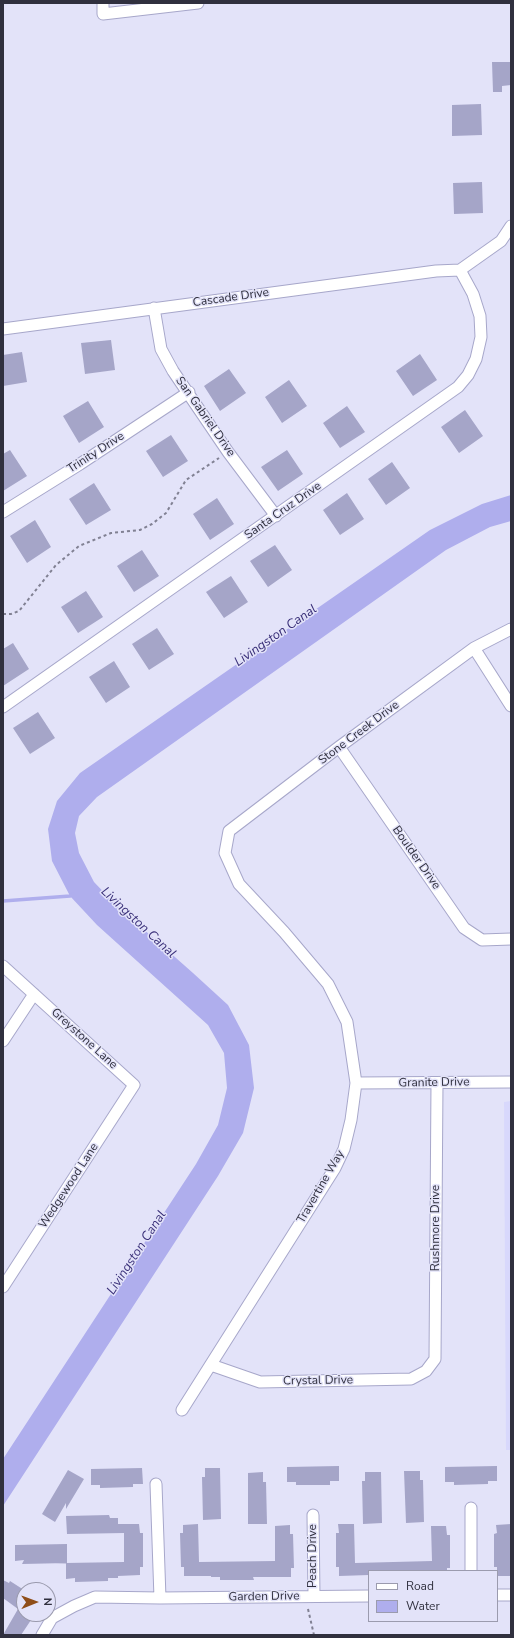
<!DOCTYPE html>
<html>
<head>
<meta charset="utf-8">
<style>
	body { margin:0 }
	#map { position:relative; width:514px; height:1638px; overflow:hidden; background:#e3e3f9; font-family:"Nunito Sans",sans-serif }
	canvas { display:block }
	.frame { position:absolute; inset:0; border:4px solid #30303e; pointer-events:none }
	.legend { position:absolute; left:368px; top:1570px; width:130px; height:52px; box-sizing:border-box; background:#e3e3f9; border:1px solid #9b9bae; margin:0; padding:5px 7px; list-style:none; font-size:12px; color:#30303e }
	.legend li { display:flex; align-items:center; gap:8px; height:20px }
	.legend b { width:20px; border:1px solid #9b9bae }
	.north { position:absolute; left:16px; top:1582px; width:40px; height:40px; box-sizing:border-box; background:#e3e3f9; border:1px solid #9b9bae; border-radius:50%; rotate:89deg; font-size:11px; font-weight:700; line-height:16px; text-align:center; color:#30303e }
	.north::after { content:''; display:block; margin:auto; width:14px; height:18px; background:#8f4e19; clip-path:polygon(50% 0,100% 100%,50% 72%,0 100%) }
</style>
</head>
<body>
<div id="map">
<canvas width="514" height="1638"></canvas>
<div class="frame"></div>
<ul class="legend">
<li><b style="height:5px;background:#fff"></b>Road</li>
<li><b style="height:11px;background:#afaeed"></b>Water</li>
</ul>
<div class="north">N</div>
</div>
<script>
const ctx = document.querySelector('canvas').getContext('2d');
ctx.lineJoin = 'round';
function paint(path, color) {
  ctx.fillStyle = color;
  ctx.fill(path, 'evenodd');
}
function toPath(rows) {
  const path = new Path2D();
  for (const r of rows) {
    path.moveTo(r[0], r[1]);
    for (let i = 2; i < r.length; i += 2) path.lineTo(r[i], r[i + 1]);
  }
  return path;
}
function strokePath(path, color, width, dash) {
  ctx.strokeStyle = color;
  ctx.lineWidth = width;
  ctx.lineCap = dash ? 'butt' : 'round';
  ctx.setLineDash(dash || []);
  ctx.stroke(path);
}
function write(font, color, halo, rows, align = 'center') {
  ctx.font = font + ' "Nunito Sans",sans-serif';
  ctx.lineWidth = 3;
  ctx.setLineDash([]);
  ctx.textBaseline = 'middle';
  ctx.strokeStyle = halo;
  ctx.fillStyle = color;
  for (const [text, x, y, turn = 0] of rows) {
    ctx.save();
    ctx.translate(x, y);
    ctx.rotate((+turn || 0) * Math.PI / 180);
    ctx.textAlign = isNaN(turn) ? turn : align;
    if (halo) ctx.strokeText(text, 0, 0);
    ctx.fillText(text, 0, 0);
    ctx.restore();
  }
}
paint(toPath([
	[511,1101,511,1450,506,1450,504,1102]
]), '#d8d8fc');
paint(toPath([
	[511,495,511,521,490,527,446,550,97,797,79,816,75,833,79,853,94,882,116,905,193,973,228,1005,249,1045,254,1088,243,1133,218,1176,3,1506,3,1459,196,1164,218,1125,227,1088,224,1053,208,1025,97,925,70,896,52,861,48,829,57,801,80,773,430,530,482,504]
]), '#afaeed');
strokePath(toPath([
	[3,901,70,896,73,894]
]), '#afaeed', 3.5);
paint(toPath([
	[492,62,511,62,511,85,502,86,502,92,493,92],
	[481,104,482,135,452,136,452,105],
	[482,182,483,213,454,214,453,183],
	[111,340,115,370,85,374,81,343],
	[22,352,27,382,3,386,3,355],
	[420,354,437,380,413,396,396,371],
	[229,369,246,393,220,411,204,386],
	[289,380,307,406,282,423,265,397],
	[88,401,104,427,79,443,63,416],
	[347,406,365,432,340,448,323,423],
	[465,410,483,436,459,453,441,427],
	[171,435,188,461,163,477,146,451],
	[10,450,27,476,3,491,3,454],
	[287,450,303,474,278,491,261,467],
	[392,462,410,488,386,505,368,479],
	[94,483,111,510,86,525,69,499],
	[347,493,364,519,340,535,323,510],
	[217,498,234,524,210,540,193,514],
	[35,520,51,547,27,563,10,536],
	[275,545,292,570,268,587,250,561],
	[142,550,159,576,134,592,117,566],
	[231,576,248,602,224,618,206,592],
	[86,591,103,617,78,633,61,607],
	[157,628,174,654,149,670,132,644],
	[13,643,29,669,3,686,3,649],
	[114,661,130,687,106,703,89,677],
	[38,712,55,738,30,754,13,728],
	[339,1466,339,1481,330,1481,330,1485,296,1485,296,1482,287,1482,287,1467],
	[497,1466,497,1481,488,1481,488,1484,454,1485,454,1482,445,1482,445,1467],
	[142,1468,143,1484,133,1484,133,1487,100,1488,100,1485,91,1485,91,1469],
	[205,1468,220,1468,221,1519,203,1520,202,1477,205,1477],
	[68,1470,84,1479,66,1509,66,1503,55,1522,42,1514],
	[404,1471,420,1471,420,1480,423,1480,424,1522,406,1523],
	[263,1472,263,1482,266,1482,267,1524,248,1524,248,1473],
	[365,1472,381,1472,382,1523,363,1524,362,1481,365,1481],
	[109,1515,110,1518,118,1518,118,1524,139,1524,140,1533,143,1533,143,1567,140,1567,140,1575,118,1576,118,1578,108,1578,108,1581,75,1582,75,1578,66,1579,66,1563,124,1562,124,1533,67,1534,66,1516],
	[198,1524,199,1562,275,1561,275,1526,290,1525,290,1534,293,1534,294,1568,291,1568,291,1577,253,1577,254,1580,220,1580,220,1577,211,1577,211,1576,184,1576,184,1567,181,1567,180,1533,183,1533,183,1525],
	[338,1524,354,1524,355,1563,432,1561,431,1526,446,1526,447,1535,450,1535,450,1568,447,1568,447,1571,369,1571,369,1575,339,1576,339,1567,336,1567,336,1533,339,1533],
	[511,1524,511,1576,497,1576,497,1567,494,1567,494,1534,497,1533,496,1525],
	[67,1544,67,1563,22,1564,24,1560,15,1561,15,1545],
	[3,1580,9,1583,10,1581,24,1590,24,1614,35,1614,21,1635,3,1635,18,1609,3,1598]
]), '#a5a5c8');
const minor = toPath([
	[103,3,103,14,198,3],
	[460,270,501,241,511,226],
	[154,308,161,349,173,371,228,452,276,516],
	[3,329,436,271,460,270],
	[3,512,80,464,189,392],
	[474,648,511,706],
	[3,707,458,387,468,375,476,359,481,337,480,316,473,294,460,270],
	[339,747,464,928,482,940,511,939],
	[3,966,134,1085,3,1287],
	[3,1041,34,994],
	[356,1083,511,1082],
	[211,1365,260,1382,411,1379,426,1371,435,1359,437,1083],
	[182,1410,335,1168,344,1149,351,1120,356,1083,347,1022,328,984,284,932,239,884,225,853,229,831,339,747,474,648,511,629],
	[156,1484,160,1598],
	[471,1508,471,1571],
	[313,1515,314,1596],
	[497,1595,511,1595],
	[42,1635,52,1618,74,1606,95,1597,160,1598,369,1596]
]);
strokePath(minor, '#a7a7ca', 13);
strokePath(toPath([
	[3,614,11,614,19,611,56,565,79,546,111,533,140,530,152,524,166,513,186,480,219,458],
	[308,1609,314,1635]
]), '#818193', 2, [3, 3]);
strokePath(minor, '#fff', 11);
write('12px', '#30303e', '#e3e3f9', [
	["Cascade Drive",231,298,-8],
	["San Gabriel Drive",205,417,55],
	["Trinity Drive",96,453,-33],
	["Santa Cruz Drive",283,511,-35],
	["Stone Creek Drive",359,733,-37],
	["Boulder Drive",416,858,55],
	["Greystone Lane",84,1039,42],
	["Granite Drive",434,1083,-1],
	["Wedgewood Lane",69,1186,-57],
	["Travertine Way",321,1187,-60],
	["Rushmore Drive",436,1228,-90],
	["Crystal Drive",318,1381,-1],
	["Peach Drive",313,1556,-90],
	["Garden Drive",264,1597,-1]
]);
write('italic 13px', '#3a3079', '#e3e3f9', [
	["Livingston Canal",276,636,-35],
	["Livingston Canal",138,923,43],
	["Livingston Canal",137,1253,-57]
]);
</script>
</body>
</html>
